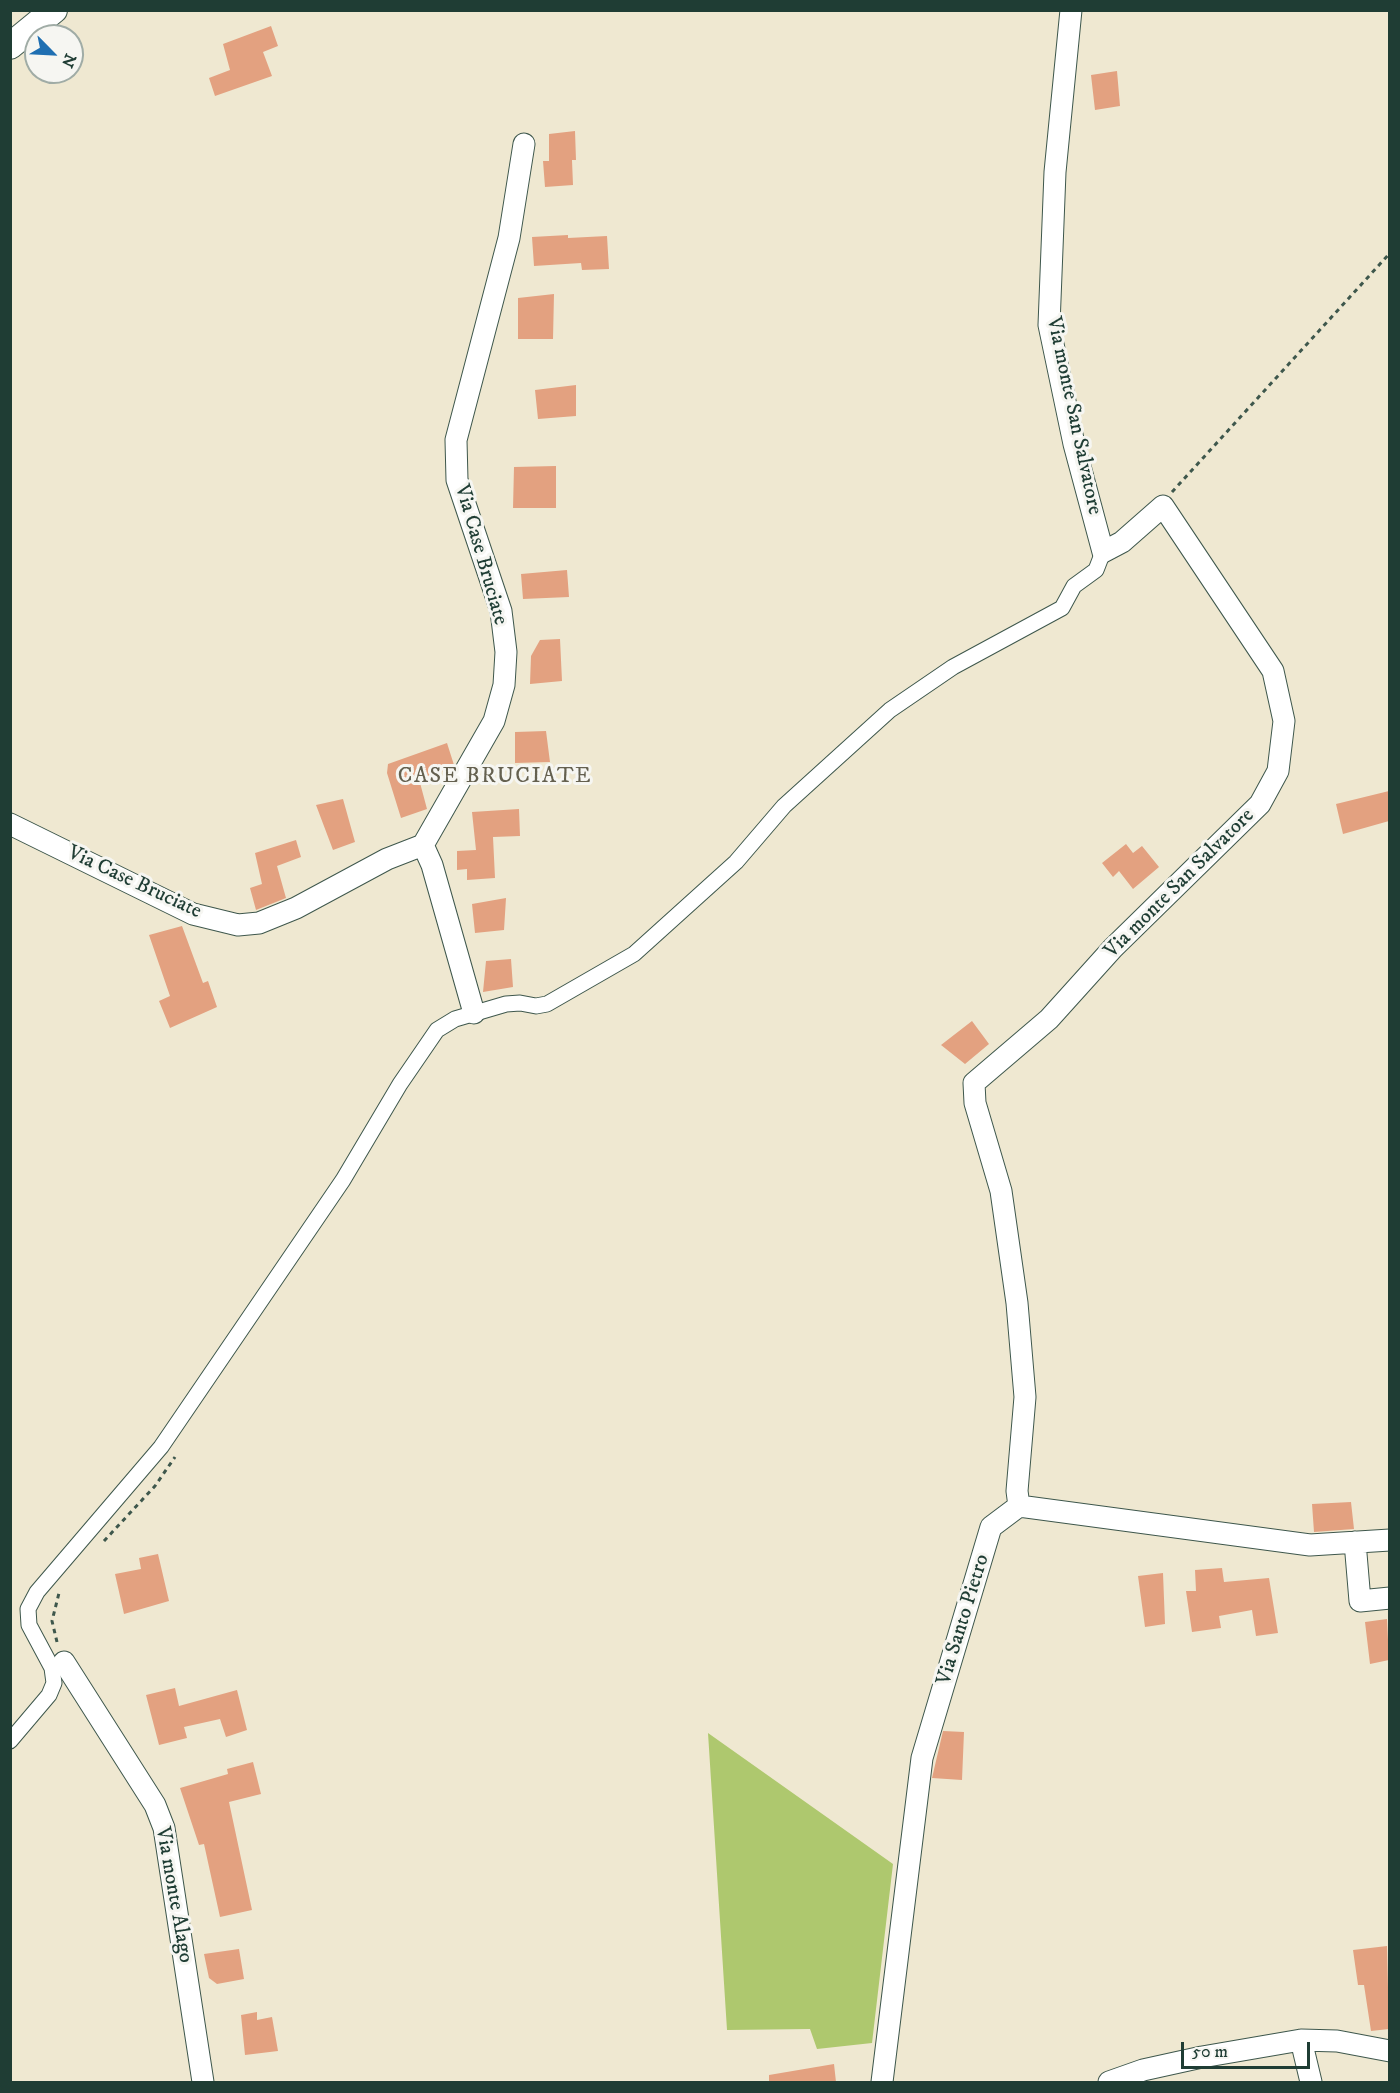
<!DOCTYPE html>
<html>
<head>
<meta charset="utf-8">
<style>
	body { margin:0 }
	#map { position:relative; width:1400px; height:2093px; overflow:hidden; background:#efe8d1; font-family:"IM FELL DW Pica",serif }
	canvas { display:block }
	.frame { position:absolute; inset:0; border:12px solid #1f3d34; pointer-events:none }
	.north { position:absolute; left:24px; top:24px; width:60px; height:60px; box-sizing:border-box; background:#f6f6f2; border:2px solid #a0aca6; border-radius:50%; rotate:114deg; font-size:16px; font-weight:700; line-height:24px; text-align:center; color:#1f3d34 }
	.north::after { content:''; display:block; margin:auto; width:21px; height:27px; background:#1f6fb2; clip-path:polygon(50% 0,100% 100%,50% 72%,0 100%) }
	.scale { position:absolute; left:1181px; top:2042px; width:129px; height:27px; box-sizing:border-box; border:3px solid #1f3d34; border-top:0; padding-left:8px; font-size:18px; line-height:21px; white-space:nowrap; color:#1f3d34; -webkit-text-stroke:4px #f6f6f2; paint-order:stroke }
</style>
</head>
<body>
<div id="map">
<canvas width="1400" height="2093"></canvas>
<div class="frame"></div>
<div class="north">N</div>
<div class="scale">50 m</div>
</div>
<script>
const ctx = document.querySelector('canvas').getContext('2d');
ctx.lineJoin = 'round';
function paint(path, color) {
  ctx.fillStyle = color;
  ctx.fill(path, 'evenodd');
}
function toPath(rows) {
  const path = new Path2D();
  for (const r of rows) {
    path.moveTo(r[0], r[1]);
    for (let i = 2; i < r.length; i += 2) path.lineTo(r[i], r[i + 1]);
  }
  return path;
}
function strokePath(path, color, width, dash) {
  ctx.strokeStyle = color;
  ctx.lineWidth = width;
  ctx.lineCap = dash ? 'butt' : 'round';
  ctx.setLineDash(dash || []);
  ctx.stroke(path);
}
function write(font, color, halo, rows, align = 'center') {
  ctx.font = font + ' "IM FELL DW Pica",serif';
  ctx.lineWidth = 6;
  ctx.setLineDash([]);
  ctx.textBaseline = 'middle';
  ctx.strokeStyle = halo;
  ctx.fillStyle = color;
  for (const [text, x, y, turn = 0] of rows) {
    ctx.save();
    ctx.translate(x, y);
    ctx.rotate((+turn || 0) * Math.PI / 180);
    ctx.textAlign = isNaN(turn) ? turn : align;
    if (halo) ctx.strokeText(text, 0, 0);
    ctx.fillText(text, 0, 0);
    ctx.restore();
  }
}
paint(toPath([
	[708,1733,893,1864,872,2043,817,2049,810,2029,727,2030]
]), '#aec86e');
paint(toPath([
	[271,26,278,46,263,52,272,76,215,96,209,78,230,70,223,44],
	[1117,71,1120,106,1095,110,1091,75],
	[575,131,576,160,572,160,573,185,545,187,543,161,549,161,549,134],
	[568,235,568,238,607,236,609,269,582,270,581,263,534,266,532,237],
	[554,294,553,339,518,339,518,298],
	[576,385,576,416,538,419,535,390],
	[556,466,556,508,513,508,514,467],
	[567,570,569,597,523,599,521,574],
	[560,639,562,681,530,684,531,656,540,640],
	[546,731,550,762,515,763,515,732],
	[447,743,454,765,452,768,419,779,427,809,401,818,387,773,388,764],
	[1389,791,1389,821,1343,834,1336,804],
	[343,799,355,842,333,850,316,805],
	[519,809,520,836,493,837,495,878,467,880,467,869,457,870,457,851,476,850,472,812],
	[296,840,301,857,277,866,286,898,256,910,250,888,262,884,255,853],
	[1126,844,1133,853,1142,846,1159,867,1133,889,1119,871,1113,877,1102,863],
	[506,898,504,930,475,933,472,904],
	[182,926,203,983,208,981,217,1007,170,1028,159,1001,170,996,149,935],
	[511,959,513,987,483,992,486,961],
	[972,1021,989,1044,965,1064,941,1045],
	[1351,1502,1354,1529,1314,1532,1312,1504],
	[158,1554,169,1601,124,1614,115,1574,141,1569,139,1558],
	[1222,1568,1224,1582,1269,1578,1278,1633,1256,1636,1252,1610,1219,1616,1221,1628,1192,1632,1186,1591,1196,1591,1195,1570],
	[1163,1573,1165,1624,1145,1627,1138,1576],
	[1387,1619,1389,1660,1370,1664,1365,1622],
	[175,1688,179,1706,237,1690,247,1730,226,1737,220,1719,184,1727,187,1738,159,1745,146,1695],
	[943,1731,964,1732,962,1780,932,1778],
	[253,1762,261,1794,229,1802,252,1910,220,1917,204,1844,199,1845,180,1788,228,1774,227,1769],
	[1387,1946,1389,2029,1371,2031,1364,1985,1358,1985,1353,1950],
	[239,1949,244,1979,217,1984,209,1978,204,1954],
	[257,2012,257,2020,272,2017,278,2051,245,2055,241,2015],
	[834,2064,836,2082,769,2082,769,2075]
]), '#e3a180');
const pedestrian = toPath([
	[10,1741,49,1695,54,1683,52,1668,29,1625,28,1609,37,1592,161,1447,343,1180,400,1084,437,1030,455,1019,506,1004,520,1003,536,1006,547,1004,634,954,736,862,784,806,890,710,953,667,1062,608,1074,586,1096,570,1103,552]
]);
const minor = toPath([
	[10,824,193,914,238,925,259,923,296,908,387,859,423,845,494,721,504,685,506,652,501,611,457,480,456,440,509,238,524,144],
	[423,845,432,865,474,1013],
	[1019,1506,1017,1491,1025,1397,1017,1303,1001,1191,975,1103,974,1083,1049,1019,1113,948,1260,804,1278,771,1284,721,1273,671,1163,506,1122,542,1103,552,1074,444,1049,325,1055,172,1071,10],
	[1355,1542,1360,1601,1390,1598],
	[64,1662,155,1805,164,1828,203,2082],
	[1301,2040,1311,2082],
	[882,2082,922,1758,991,1527,1019,1506,1310,1545,1390,1540],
	[1109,2082,1143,2070,1202,2057,1301,2040,1337,2041,1390,2051]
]);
const tertiary = toPath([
	[10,46,54,10]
]);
strokePath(pedestrian, '#3e574c', 17);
strokePath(minor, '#3e574c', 23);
strokePath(tertiary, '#3e574c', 28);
strokePath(toPath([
	[1172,492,1390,253],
	[104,1541,155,1486,175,1457],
	[57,1642,52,1621,59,1593]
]), '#3e574c', 3, [4.5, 4.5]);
strokePath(pedestrian, '#fff', 15);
strokePath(minor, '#fff', 21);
strokePath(tertiary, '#fff', 26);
write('21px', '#1f3d34', '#f6f6f2', [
	["Via monte San Salvatore",1073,416,78],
	["Via Case Bruciate",480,555,74],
	["Via Case Bruciate",134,883,25],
	["Via monte San Salvatore",1180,884,-45],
	["Via Santo Pietro",964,1620,-73],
	["Via monte Alago",173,1895,80]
]);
ctx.letterSpacing = '1.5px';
write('22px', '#64604f', '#f6f6f2', [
	["CASE BRUCIATE",495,777]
]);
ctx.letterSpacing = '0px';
</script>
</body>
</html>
